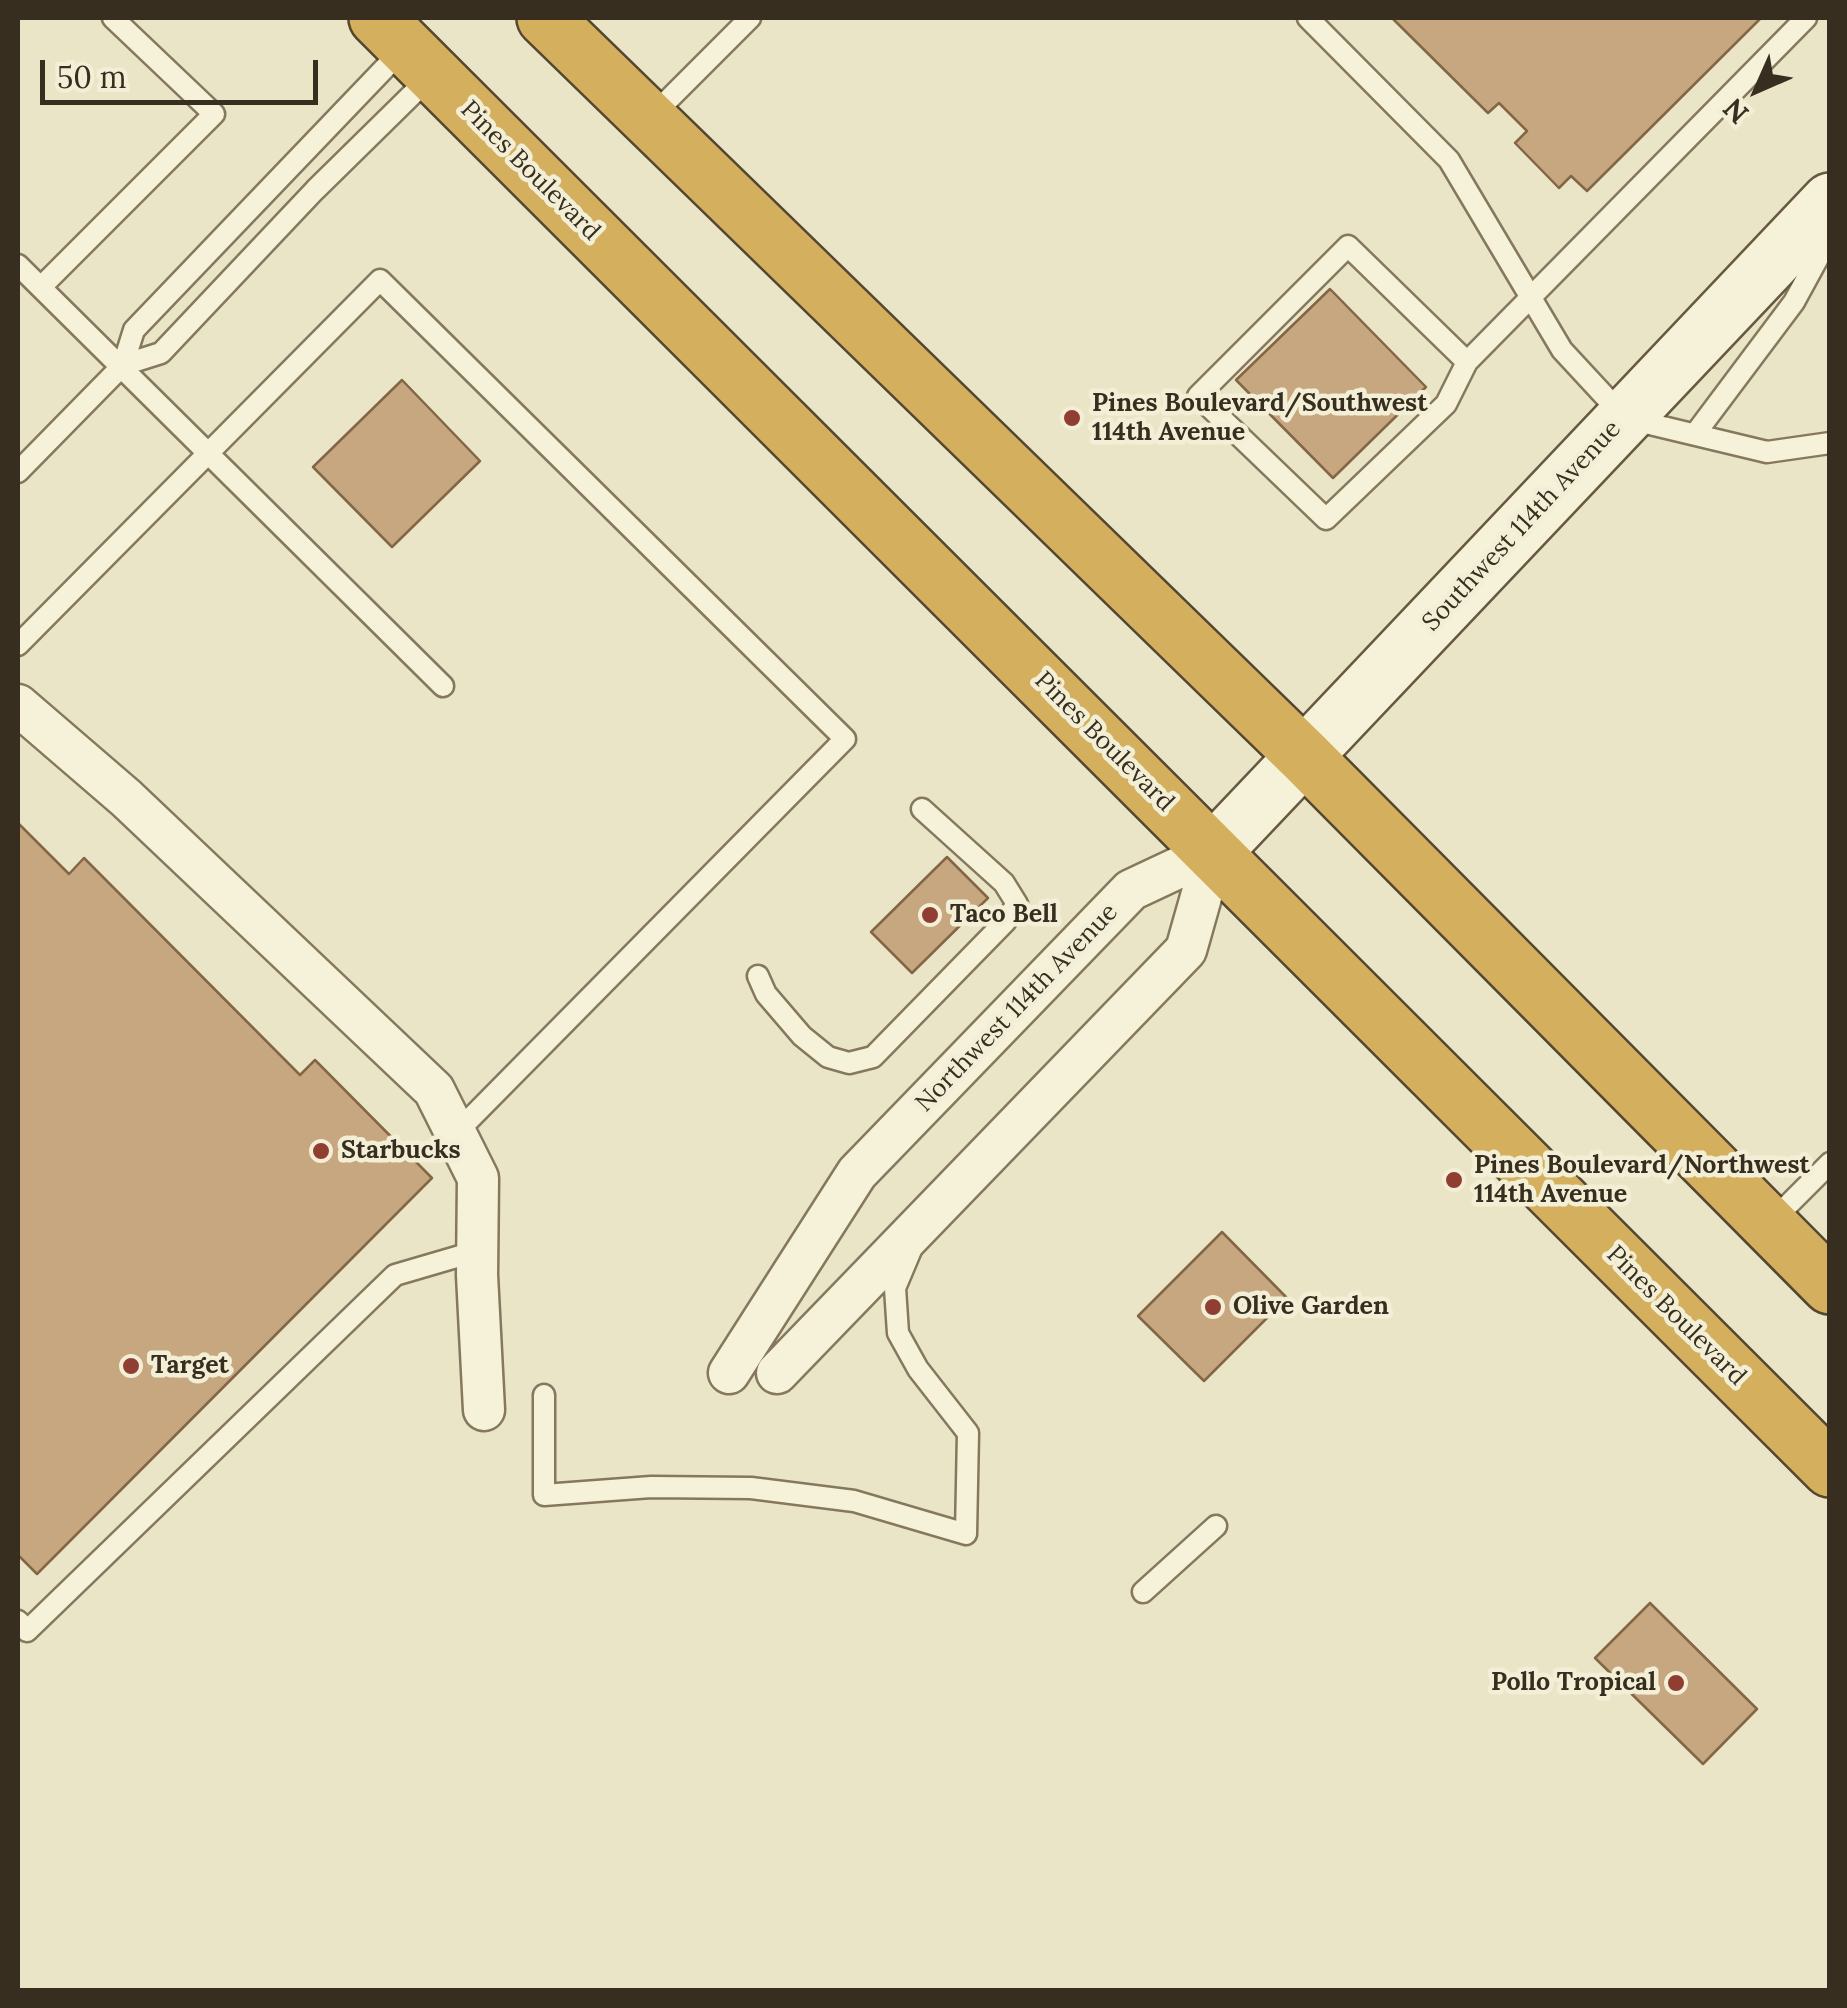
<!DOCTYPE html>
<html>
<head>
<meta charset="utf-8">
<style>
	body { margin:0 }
	#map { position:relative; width:1847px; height:2008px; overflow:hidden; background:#ebe5c7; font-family:Lora,serif }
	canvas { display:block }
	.frame { position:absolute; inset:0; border:20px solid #372e20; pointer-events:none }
	.north { position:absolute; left:1707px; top:40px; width:100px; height:100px; -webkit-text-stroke:8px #f3efd6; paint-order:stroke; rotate:225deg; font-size:28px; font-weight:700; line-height:40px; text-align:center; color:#372e20 }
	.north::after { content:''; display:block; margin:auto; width:35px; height:45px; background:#372e20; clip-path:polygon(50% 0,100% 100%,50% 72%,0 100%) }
	.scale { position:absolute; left:40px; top:60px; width:278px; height:45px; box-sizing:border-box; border:5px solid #372e20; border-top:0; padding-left:12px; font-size:30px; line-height:35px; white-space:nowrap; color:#372e20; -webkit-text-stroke:8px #f3efd6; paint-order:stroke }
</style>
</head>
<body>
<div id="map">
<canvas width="1847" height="2008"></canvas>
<div class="frame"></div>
<div class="north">N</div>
<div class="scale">50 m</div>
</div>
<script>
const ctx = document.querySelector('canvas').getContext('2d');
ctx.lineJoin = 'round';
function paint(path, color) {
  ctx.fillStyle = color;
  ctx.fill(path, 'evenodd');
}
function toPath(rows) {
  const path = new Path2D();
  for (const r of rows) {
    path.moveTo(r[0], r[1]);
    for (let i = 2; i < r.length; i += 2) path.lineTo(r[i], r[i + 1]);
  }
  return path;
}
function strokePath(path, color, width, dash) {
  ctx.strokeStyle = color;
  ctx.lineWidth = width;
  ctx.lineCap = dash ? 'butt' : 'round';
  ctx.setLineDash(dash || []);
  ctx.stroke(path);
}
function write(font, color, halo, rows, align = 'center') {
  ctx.font = font + ' Lora,serif';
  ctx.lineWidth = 9;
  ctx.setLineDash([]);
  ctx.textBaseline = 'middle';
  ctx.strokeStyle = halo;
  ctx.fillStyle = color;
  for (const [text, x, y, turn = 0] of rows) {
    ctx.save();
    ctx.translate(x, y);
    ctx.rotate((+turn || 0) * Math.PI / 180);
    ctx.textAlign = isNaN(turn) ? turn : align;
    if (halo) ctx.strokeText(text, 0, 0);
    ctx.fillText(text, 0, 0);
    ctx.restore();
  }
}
const building = toPath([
	[1392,18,1761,18,1587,191,1571,176,1559,188,1515,143,1527,131,1499,103,1488,113,1392,18],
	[1330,289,1426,387,1333,478,1236,380,1330,289],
	[402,380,480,461,392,547,313,467,402,380],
	[18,823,69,874,84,858,300,1075,315,1060,432,1178,37,1574,18,1555,18,823],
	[947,857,988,898,912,973,871,932,947,857],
	[1222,1232,1287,1298,1204,1381,1138,1316,1222,1232],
	[1650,1603,1757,1709,1703,1764,1595,1658,1650,1603]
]);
paint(building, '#c7a77f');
strokePath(building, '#836645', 2.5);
const lane = toPath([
	[1308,18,1449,160,1562,350,1625,418,1767,452,1830,443],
	[649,119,750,18],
	[18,265,443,686],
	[41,287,214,114,113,18],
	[1467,362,1348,246,1198,396,1326,519,1446,404,1467,362,1806,18],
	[123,365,134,330,404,48],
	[1695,434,1794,302,1830,236],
	[18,472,123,365,161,353,315,190,432,75],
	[18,645,380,280,845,739,458,1131],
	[758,976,766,994,802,1036,828,1057,849,1063,873,1057,1005,922,1017,904,1004,883,922,809],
	[1771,1222,1830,1163],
	[544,1395,544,1495,651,1487,751,1488,854,1501,966,1534,968,1433,918,1369,898,1333,895,1288,911,1250],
	[1143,1592,1216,1526],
	[18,1621,27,1631,395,1275,477,1251]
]);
const street = toPath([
	[18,705,126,798,434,1090,478,1178,477,1275,484,1410],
	[729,1373,857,1173,1131,890,1214,851],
	[777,1373,1186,950,1214,851]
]);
const secondary = toPath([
	[1214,851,1830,201]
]);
const highway = toPath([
	[377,18,1830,1469],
	[545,18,1304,756,1830,1286]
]);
strokePath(lane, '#85785d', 25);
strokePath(street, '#85785d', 45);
strokePath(secondary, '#675940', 60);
strokePath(highway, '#544631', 60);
strokePath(lane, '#f6f2d9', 20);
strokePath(street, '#f6f2d9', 40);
strokePath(secondary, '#f6f2d9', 55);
strokePath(highway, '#d4b05e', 55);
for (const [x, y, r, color] of [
	[1072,418,10,"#903e32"],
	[930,915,10,"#903e32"],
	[321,1151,10,"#903e32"],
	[1454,1180,10,"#903e32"],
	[1213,1307,10,"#903e32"],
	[131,1366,10,"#903e32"],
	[1676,1683,10,"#903e32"]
]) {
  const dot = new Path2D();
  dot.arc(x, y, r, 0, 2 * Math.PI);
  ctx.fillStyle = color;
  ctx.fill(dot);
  strokePath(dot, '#f3efd6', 4);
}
write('25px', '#372e20', '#f3efd6', [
	["Pines Boulevard",530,171,45],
	["Southwest 114th Avenue",1522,526,-47],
	["Pines Boulevard",1104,742,45],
	["Northwest 114th Avenue",1017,1008,-46],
	["Pines Boulevard",1676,1316,45]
]);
write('bold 25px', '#372e20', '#f3efd6', [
	["Pines Boulevard/Southwest",1092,404],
	["114th Avenue",1092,433],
	["Taco Bell",950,915],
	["Starbucks",341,1151],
	["Pines Boulevard/Northwest",1474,1166],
	["114th Avenue",1474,1195],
	["Olive Garden",1233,1307],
	["Target",151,1366],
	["Pollo Tropical",1656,1683,"right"]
], 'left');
</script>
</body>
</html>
